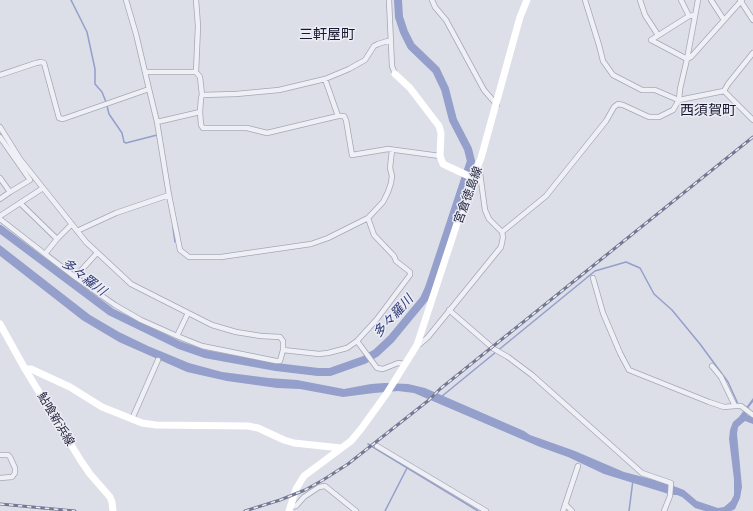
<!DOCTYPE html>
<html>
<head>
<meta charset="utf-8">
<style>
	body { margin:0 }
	canvas { display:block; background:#dcdee8 }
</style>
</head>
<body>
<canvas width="753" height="511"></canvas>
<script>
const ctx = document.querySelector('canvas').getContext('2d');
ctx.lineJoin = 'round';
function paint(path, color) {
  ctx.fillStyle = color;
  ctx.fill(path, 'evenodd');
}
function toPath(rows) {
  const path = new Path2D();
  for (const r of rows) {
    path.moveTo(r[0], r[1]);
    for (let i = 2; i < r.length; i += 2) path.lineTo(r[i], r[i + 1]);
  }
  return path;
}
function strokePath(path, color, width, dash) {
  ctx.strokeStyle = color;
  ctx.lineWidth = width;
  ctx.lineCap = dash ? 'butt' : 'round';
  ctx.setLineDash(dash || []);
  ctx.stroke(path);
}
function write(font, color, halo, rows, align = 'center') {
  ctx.font = font + ' Commissioner,"Noto Sans JP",sans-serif';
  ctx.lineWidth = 3;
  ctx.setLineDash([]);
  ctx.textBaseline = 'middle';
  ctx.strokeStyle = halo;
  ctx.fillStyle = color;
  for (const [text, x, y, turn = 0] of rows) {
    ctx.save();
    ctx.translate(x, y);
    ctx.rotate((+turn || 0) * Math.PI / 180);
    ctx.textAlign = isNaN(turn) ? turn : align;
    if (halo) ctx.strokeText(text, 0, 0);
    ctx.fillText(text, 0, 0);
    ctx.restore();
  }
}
paint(toPath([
	[0,245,90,315,119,332,148,346,189,363,222,372,269,378,297,380,344,389,371,384,385,383,408,384,425,388,524,431,530,435,575,451,624,472,666,483,684,490,697,501,718,508,724,507,731,501,734,495,734,479,729,439,730,430,733,422,739,417,753,398,753,402,749,407,747,415,753,417,753,424,745,421,738,427,737,434,742,487,740,498,735,509,731,511,705,511,695,508,682,497,677,495,672,495,604,474,568,457,540,447,414,393,398,391,374,393,343,397,300,389,277,388,227,381,187,372,119,342,82,320,0,256]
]), '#949fcb');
strokePath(toPath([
	[71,0,87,32,95,69,95,84,102,92,106,102],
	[107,106,109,114,122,133,124,142,126,143,157,135],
	[173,228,175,242],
	[441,397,595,271,626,262,640,268,654,294,672,310,700,344,728,382,738,404],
	[368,444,478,511],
	[385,511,407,468],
	[629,511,633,480]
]), '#949fcb', 1.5);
strokePath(toPath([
	[0,229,111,312,179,345,205,354,276,367,318,372,330,372,364,360,376,353,391,339,424,299,429,288,471,161,468,149,453,120,445,89,436,70,411,46,404,32,399,17,398,0]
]), '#949fcb', 8);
const street = toPath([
	[389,0,392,66,395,74],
	[432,0,435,7,446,20,484,90,497,105],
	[585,0,599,45,603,61,613,75,642,90,655,90,676,99,679,100,724,91,753,120],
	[640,0,645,15,658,35],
	[681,0,689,16],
	[711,0,724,20],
	[740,0,753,20],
	[695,15,689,16,651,40,687,59,691,57,742,0],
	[146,72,196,72,198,26,196,0],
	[196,72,200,77,202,95,236,94,279,90,325,79,349,69,365,60,374,46,378,44,391,40],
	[0,75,36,63,41,62,44,63,59,118,63,119,149,89,136,34,126,0],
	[149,89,157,122,200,112,201,98,202,95],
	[724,91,728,84,753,53],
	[200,112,201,125,203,128,247,128,267,133,338,116,325,79],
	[338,116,344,116,346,120,352,155,388,149,440,156],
	[0,127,20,159,86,242,131,284,212,325,236,332,261,336,280,337,283,341,283,350,319,354,328,353,347,348,357,341,377,368,383,369,398,363,405,364],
	[0,137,30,180,10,192,0,178],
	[169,195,180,250,189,257,221,257,311,244,328,238,368,218,374,235,394,256,396,261,410,272,410,275,377,319,357,341],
	[0,199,10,192],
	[20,203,57,239,72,224],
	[0,216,43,188],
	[368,218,383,202,388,192,391,183,392,176,390,168,392,150],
	[0,219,45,254,57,239],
	[77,231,116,213,169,195,157,122],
	[502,232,546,196,606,121,614,107,618,104,623,105,649,117,659,117,673,110,679,100,680,89,687,59,698,0],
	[45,254,75,277,97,253],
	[75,277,115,305,141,320,177,336,188,313],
	[593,278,603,313,620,353,629,370,709,402,724,407,735,406],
	[449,310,494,349,508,357,532,375,642,473,671,483,670,496,664,511],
	[177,336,202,346,276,361,280,361,283,350],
	[417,345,420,344,428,337,501,247,503,237,502,232,489,219,485,210,480,173,477,169],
	[712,366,721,377,735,406,741,406,753,415],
	[132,419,158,360],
	[377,446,486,511],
	[0,455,8,455,10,457,15,468,15,473,12,477,0,478],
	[565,504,572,511],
	[291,507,296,506,304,497,319,487,325,486,356,511],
	[563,511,578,466]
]);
strokePath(street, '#a5a7b5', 6);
strokePath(street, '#eff0f6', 4.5);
strokePath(toPath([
	[395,74,410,88,439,126,441,133,440,156,443,164,473,178],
	[0,324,25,369,81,461,90,474,110,497,112,502,113,511],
	[25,369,31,369,70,387,102,407,142,423,156,425,248,426,258,428,284,440,294,443,341,448],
	[289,511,296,489,304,476,351,441,361,429,387,393,417,345,468,190,481,158,520,17,527,0]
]), '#fff', 7);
const rail = toPath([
	[0,504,75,511],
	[245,511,280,500,305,490,323,480,348,464,429,400,440,389,753,137]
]);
strokePath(rail, '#747893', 3);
strokePath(rail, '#ecedf5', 1.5, [4.5]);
write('12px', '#25273f', '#ecedf5', [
	["宮倉徳島線",468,195,-70],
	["鮎喰新浜線",56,419,59]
]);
write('italic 13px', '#2c3876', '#ecedf5', [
	["多々羅川",84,277,37],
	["多々羅川",393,316,-48]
]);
write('14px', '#171930', '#ecedf5', [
	["三軒屋町",327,34],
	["西須賀町",708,110]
]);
</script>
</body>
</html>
